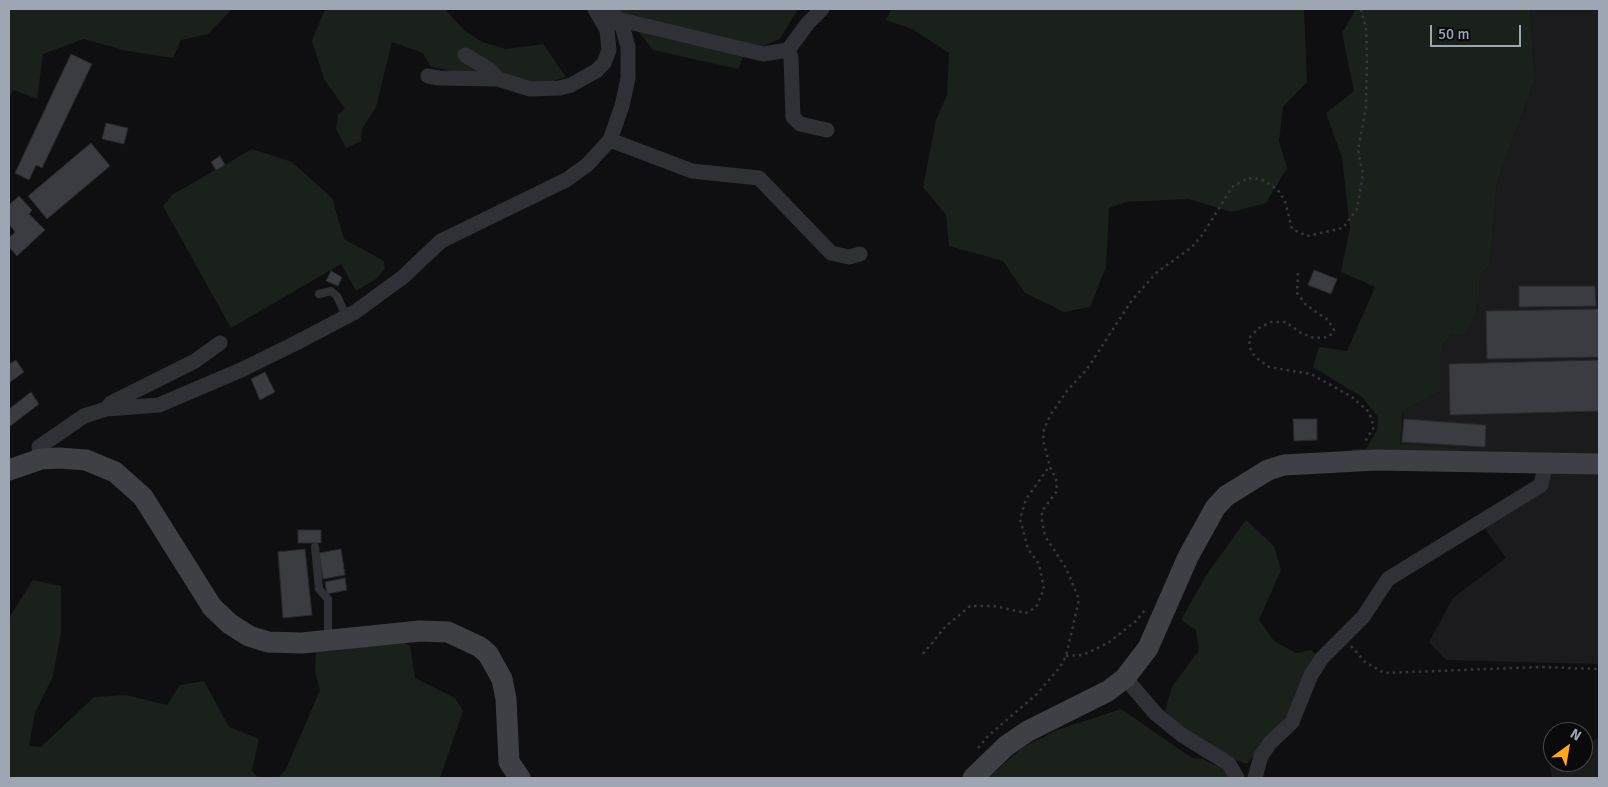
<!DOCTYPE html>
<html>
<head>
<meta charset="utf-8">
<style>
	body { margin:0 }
	#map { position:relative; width:1608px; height:787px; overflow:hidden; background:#0f0f11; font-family:Signika,sans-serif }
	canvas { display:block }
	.frame { position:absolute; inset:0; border:10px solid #9fa6b3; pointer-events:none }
	.north { position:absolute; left:1543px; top:722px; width:50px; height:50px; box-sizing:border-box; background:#0a0a0c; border:1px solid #46484f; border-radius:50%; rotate:32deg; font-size:14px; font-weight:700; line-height:20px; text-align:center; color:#9fa6b3 }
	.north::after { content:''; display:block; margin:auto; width:18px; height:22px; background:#ffa619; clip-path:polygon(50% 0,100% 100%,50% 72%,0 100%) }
	.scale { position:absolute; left:1430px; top:25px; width:91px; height:22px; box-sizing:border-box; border:2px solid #9fa6b3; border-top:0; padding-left:6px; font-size:15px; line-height:18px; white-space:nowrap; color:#9fa6b3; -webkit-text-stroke:4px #0a0a0c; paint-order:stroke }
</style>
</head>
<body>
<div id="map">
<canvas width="1608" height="787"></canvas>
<div class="frame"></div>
<div class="north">N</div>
<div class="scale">50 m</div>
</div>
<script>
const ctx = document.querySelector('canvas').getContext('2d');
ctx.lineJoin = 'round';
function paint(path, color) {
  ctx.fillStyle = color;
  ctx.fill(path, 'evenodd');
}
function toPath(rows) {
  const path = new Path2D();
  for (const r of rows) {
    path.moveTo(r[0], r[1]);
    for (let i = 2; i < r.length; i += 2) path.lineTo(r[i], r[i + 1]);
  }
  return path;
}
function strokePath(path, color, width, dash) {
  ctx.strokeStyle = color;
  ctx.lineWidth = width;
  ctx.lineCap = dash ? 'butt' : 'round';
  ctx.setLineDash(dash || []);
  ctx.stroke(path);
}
paint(toPath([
	[1530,9,1599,9,1599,664,1446,660,1429,642,1453,598,1506,558,1484,527,1546,486,1544,456,1463,455,1400,444,1404,410,1439,391,1440,358,1443,344,1452,334,1464,334,1475,315,1479,297,1480,276,1490,265,1497,182,1535,80],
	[1599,739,1599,778,1552,778,1548,747,1553,746,1553,762,1583,762,1583,741]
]), '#1b1b1e');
paint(toPath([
	[9,9,232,9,208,34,181,40,173,58,127,51,84,39,43,54,37,99,14,90,9,96],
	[325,9,445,9,464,30,482,42,506,49,543,44,566,77,542,84,493,79,431,67,423,53,392,42,376,107,362,129,361,141,346,148,336,129,338,114,345,109,324,79,312,41],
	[617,9,798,9,780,39,745,53,738,69,653,50,630,21],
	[892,9,1304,9,1307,82,1283,107,1279,141,1287,168,1266,203,1232,212,1189,199,1126,202,1109,208,1106,267,1090,307,1064,312,1025,293,1003,261,949,246,946,215,923,187,936,120,947,95,949,53,912,29,886,20],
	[1356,9,1530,9,1535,80,1497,182,1490,265,1480,276,1479,297,1475,315,1464,335,1452,334,1443,344,1440,358,1440,391,1404,410,1402,418,1400,444,1460,449,1463,455,1349,454,1352,449,1366,449,1377,430,1378,417,1362,397,1313,367,1319,347,1347,351,1375,287,1341,272,1350,228,1342,158,1326,113,1354,91,1342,33],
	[252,149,292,162,332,198,344,239,384,261,385,269,376,279,356,291,341,264,231,328,163,206,172,195],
	[1246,520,1274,546,1281,570,1259,620,1274,641,1296,653,1311,650,1319,658,1295,707,1268,736,1247,764,1234,759,1188,732,1165,711,1172,687,1199,650,1196,630,1181,620,1207,574],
	[33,580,61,586,61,632,53,676,35,713,29,746,41,747,94,697,126,695,167,705,180,685,204,681,229,727,259,739,252,770,258,778,9,778,9,618],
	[402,642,410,646,415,678,455,698,463,711,440,778,278,778,286,769,320,690,315,672,316,652],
	[1121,709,1192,758,1203,759,1225,770,1230,778,988,778,1022,748,1057,730]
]), '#19211a');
const building = toPath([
	[71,54,92,64,42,168,36,165,29,180,15,173,71,54],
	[106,123,128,128,124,144,102,139,106,123],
	[91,143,110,166,47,219,28,196,91,143],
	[220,156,225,165,216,170,211,162,220,156],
	[19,196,32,210,29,214,45,230,17,256,9,247,9,238,15,232,9,224,9,202,10,204,19,196],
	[1314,270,1337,279,1331,294,1308,285,1314,270],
	[331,271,342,277,338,286,326,281,331,271],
	[1519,286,1595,286,1596,306,1519,307,1519,286],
	[1599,309,1599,357,1487,359,1486,311,1599,309],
	[16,360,24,372,9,383,9,364,16,360],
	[1599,360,1599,411,1450,415,1449,364,1599,360],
	[265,372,275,392,260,400,251,379,265,372],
	[31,392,39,404,9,427,9,409,31,392],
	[1293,419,1317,419,1317,440,1294,441,1293,419],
	[1404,419,1486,425,1485,447,1402,442,1404,419],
	[298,530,321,530,321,543,298,543,298,530],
	[305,549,312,615,283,618,278,552,305,549],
	[341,549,345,575,323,579,319,553,341,549],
	[345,578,347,590,327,594,325,582,345,578]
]);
paint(building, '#3b3c41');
strokePath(building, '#29292d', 1);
strokePath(toPath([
	[1298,273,1297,293,1306,305,1328,320,1334,330,1329,337,1314,338,1299,332,1286,322,1271,322,1259,328,1249,338,1250,348,1255,357,1269,367,1311,374,1352,397,1369,412,1374,427,1364,443],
	[1351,646,1365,662,1384,673,1540,667,1599,669],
	[923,654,945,627,970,606,994,606,1026,613,1036,607,1044,589,1039,564,1028,549,1020,519,1026,499,1049,467],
	[1066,656,1083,655,1108,643,1136,621,1146,609],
	[978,748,988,736,1038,693,1060,667,1066,656,1073,626,1079,599,1066,568,1045,536,1042,521,1042,511,1057,491,1056,479,1050,467,1043,440,1044,429,1051,414,1067,391,1087,369,1132,300,1156,273,1192,247,1203,234,1232,187,1248,178,1261,179,1277,189,1285,201,1292,229,1307,236,1343,228,1357,209,1363,174,1358,151,1366,107,1367,57,1366,28,1361,9]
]), '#36383d', 2.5, [2.5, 4]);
strokePath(toPath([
	[319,294,331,291,337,296,346,316],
	[315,547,319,589,328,599,328,638]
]), '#303136', 8);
strokePath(toPath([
	[617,19,763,54,788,50,808,23,822,9],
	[788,50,791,58,793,117,800,124,827,130],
	[465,55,490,70,498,79],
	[428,76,439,78,498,79,530,89,560,88,571,85,596,71,604,63,609,50,607,30,595,9],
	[610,140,692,171,759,178,831,253,849,257,860,254],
	[106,409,111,403,195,361,220,343],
	[41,459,39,447,84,416,106,409,159,405,241,370,294,344,355,312,403,277,441,241,566,180,587,165,610,140,622,106,628,78,628,47,623,29,611,9],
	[1125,678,1156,714,1182,735,1229,764,1237,778],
	[1255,778,1261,756,1270,743,1292,722,1311,675,1322,658,1363,617,1388,579,1541,485,1546,463]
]), '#303136', 15);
strokePath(toPath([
	[9,470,41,459,59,458,86,460,115,472,143,497,212,607,230,624,249,636,268,642,302,643,420,631,448,632,480,647,488,654,502,679,506,699,509,762,520,778],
	[973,778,1006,746,1028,731,1108,691,1125,678,1148,648,1188,557,1215,508,1226,496,1268,470,1284,465,1376,460,1599,464]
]), '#3e4046', 21);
</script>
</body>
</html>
